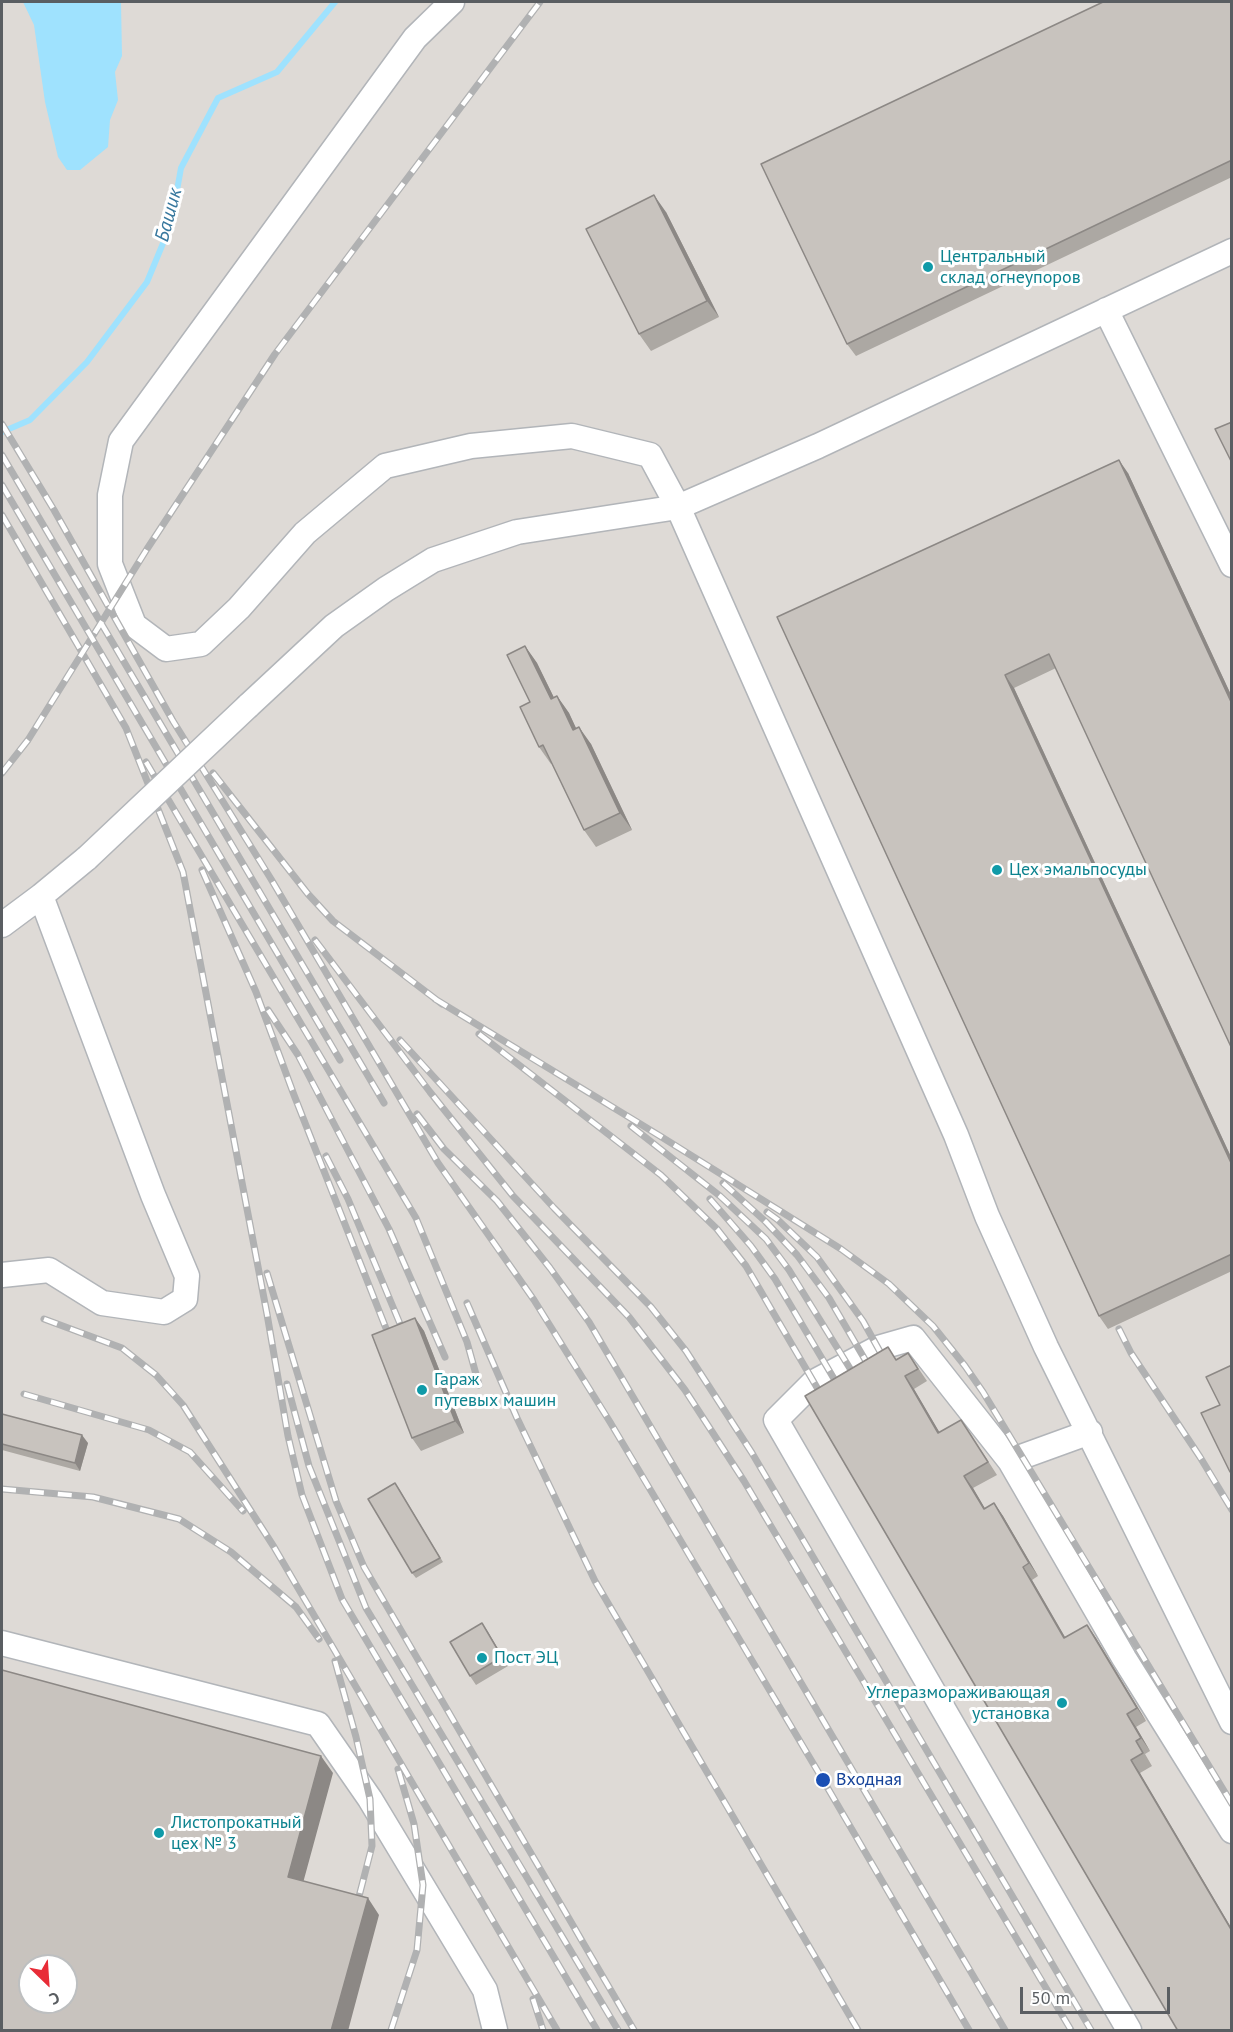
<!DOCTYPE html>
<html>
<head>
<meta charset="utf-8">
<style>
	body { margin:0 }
	#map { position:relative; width:1233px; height:2032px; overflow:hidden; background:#ede8e1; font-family:"PT Sans",sans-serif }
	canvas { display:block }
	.frame { position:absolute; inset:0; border:3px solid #5a5e62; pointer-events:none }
	.north { position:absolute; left:18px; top:1954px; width:60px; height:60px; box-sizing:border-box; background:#fff; border:2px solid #bdbfc0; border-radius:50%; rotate:155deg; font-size:16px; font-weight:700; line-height:24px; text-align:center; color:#5a5e62 }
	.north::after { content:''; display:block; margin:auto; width:21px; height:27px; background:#e82c37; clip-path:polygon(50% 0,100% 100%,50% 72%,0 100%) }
	.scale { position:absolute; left:1020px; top:1987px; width:150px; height:27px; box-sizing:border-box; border:3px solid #5a5e62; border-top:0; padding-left:8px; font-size:18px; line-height:21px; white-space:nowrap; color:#5a5e62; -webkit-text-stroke:4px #fff; paint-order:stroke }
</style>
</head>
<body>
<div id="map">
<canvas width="1233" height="2032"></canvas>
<div class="frame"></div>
<div class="north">С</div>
<div class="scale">50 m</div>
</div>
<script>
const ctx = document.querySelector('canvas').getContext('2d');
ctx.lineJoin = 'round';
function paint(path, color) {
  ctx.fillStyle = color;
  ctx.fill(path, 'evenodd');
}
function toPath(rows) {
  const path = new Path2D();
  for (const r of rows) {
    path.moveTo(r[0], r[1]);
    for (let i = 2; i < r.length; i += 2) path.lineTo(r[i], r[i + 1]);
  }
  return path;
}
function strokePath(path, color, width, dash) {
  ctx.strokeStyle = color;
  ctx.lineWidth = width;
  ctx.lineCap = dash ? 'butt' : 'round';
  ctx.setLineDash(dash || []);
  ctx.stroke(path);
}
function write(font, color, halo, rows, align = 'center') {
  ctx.font = font + ' "PT Sans",sans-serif';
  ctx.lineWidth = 6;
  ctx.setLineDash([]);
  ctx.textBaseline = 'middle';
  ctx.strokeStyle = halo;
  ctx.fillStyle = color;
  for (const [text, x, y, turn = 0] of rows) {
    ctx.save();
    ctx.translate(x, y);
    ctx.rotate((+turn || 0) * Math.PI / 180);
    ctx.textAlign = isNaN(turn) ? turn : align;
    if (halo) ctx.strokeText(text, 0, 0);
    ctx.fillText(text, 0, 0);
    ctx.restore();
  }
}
paint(toPath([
	[2,2,1231,2,1231,2030,2,2030],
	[30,1966,66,1966,66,2002,30,2002]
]), '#dedad6');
paint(toPath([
	[23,2,121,2,122,56,115,72,118,100,110,120,108,147,80,170,67,170,58,157,45,102,34,25]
]), '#9fe2fe');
strokePath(toPath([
	[2,432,30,420,87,362,147,282,171,224,181,168,218,98,277,72,335,2]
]), '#9fe2fe', 6);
const minor = toPath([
	[452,2,415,38,121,441,110,495,110,564,134,625,166,649,201,644,239,608,305,533,385,466,471,446,572,436,650,455,678,507,956,1135,987,1216,1046,1347,1232,1722],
	[1106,310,1232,565],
	[248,706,334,626,386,589,433,560,517,532,678,507,818,446,1232,251],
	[2,925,41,896,87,858],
	[2,1275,49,1270,102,1303,164,1312,185,1299,187,1276,153,1195,41,896],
	[1090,1432,1010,1461,913,1338,878,1348,814,1382,776,1420,1129,2030],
	[1010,1461,1124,1658,1232,1831],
	[2,1643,318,1724,370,1799,485,1990,495,2030]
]);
strokePath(minor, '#b2b5b9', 27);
strokePath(minor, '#fff', 24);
const rail = toPath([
	[2,424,54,510,173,721,271,879,438,1163,534,1300,610,1422,823,1780,969,2030],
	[2,455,384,1103],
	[2,485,340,1060],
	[2,515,126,728,183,872,267,1314,288,1436,302,1495,342,1599,597,2030],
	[146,762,416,1218,467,1342,479,1385],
	[2,773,28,740,147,549,275,354,540,2],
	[213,773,308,894,333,921,442,1004],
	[202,870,256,992,294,1095,389,1336],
	[315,940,430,1092,513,1196,629,1317,685,1390,744,1481,1071,2030],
	[435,999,660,1136,841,1249,889,1284,933,1326,965,1366,983,1392,1232,1804],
	[268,1010,298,1055,389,1229,445,1357],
	[479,1034,661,1175,717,1229,746,1266,826,1403],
	[400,1040,554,1208,651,1307,686,1351,752,1453,1091,2030],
	[417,1114,444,1149,497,1201,550,1268,589,1322,1005,2030],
	[631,1126,720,1196,766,1239,789,1270,859,1383],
	[326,1156,348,1199,403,1331],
	[723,1183,766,1222,797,1255,829,1298,874,1375],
	[710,1199,751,1246,775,1279,843,1394],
	[767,1212,778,1220,817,1257,863,1321,888,1366],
	[267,1273,336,1501,364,1567,634,2030],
	[467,1303,517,1418,595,1581,858,2030],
	[44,1319,122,1348,156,1375,183,1405,274,1547,557,2030],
	[1119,1329,1131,1353,1200,1457,1232,1510],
	[287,1384,309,1466,366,1608,618,2030],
	[24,1394,149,1430,190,1452,243,1511],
	[2,1489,93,1497,179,1519,231,1552,296,1607,319,1639],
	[335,1661,356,1737,370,1799,372,1846,355,1912],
	[533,1999,543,2030],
	[391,2030,417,1950,423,1885,414,1824,398,1769]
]);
strokePath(rail, '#b0b1b2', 7);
strokePath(rail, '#fff', 4.5, [14]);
const minorBridge = toPath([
	[87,858,248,706]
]);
strokePath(minorBridge, '#b2b5b9', 27, []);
strokePath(minorBridge, '#fff', 24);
paint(toPath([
	[1232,2,1232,177,856,356,847,344],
	[666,212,719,317,651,351,639,334],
	[1128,473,1232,697,1232,1049,1056,668,1014,688,1232,1159,1232,1271,1108,1329,1099,1316,777,617],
	[525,646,537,663,554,698,557,696,569,713,576,729,591,744,632,830,596,847,584,830,552,763,551,764,539,747,530,702],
	[415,1318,424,1331,464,1433,421,1451,412,1438],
	[908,1353,927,1381,914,1389,939,1432,970,1433,997,1475,973,1488,985,1509,994,1503,1003,1516,1038,1576,1032,1580,1065,1637,1087,1625,1096,1638,1146,1721,1136,1727,1150,1751,1145,1754,1152,1766,1140,1773,1232,2031,897,1359],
	[2,1414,88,1443,80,1471,2,1450],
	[398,1487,443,1562,416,1578,412,1573],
	[482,1623,508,1666,476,1685,470,1676]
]), '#aca8a3');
paint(toPath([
	[654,195,666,212,719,317,707,301],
	[1119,460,1128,473,1232,697,1232,704],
	[525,646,537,663,563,716,551,699],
	[1005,675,1014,688,1232,1159,1232,1165],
	[557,696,569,713,585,747,573,730],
	[579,727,591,744,632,830,620,813],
	[415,1318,424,1331,464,1433,455,1421],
	[905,1376,914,1389,947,1445,938,1433],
	[82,1435,88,1443,80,1471,75,1463],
	[964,1476,973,1488,993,1522,984,1509],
	[994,1503,1003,1516,1038,1576,1029,1563],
	[1023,1567,1032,1580,1073,1651,1064,1638],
	[482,1623,488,1632,508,1666,502,1657],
	[1087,1625,1096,1638,1146,1721,1137,1708],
	[1127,1714,1136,1727,1150,1751,1141,1738],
	[321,1756,333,1773,300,1894,288,1877],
	[1131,1760,1140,1773,1232,1929,1232,1931],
	[368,1898,379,1915,348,2031,331,2031]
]), '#8c8885');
const building = toPath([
	[1103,2,1232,2,1232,160,847,344,761,164,1103,2],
	[654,195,707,301,639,334,586,229,654,195],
	[1232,422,1232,463,1215,429,1232,422],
	[1119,460,1232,704,1232,1049,1049,654,1005,675,1232,1165,1232,1254,1099,1316,777,617,1119,460],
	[525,646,551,699,557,696,573,730,579,727,620,813,584,830,543,745,539,747,520,707,530,702,507,655,525,646],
	[415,1318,455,1421,412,1438,372,1335,415,1318],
	[888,1347,896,1360,908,1353,918,1369,905,1376,938,1433,961,1420,988,1462,964,1476,984,1509,994,1503,1029,1563,1023,1567,1064,1638,1087,1625,1137,1708,1127,1714,1141,1738,1136,1741,1143,1753,1131,1760,1232,1931,1232,2031,1178,2031,805,1396,888,1347],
	[1232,1365,1232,1472,1230,1472,1201,1413,1220,1405,1206,1377,1232,1365],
	[2,1414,82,1435,75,1463,2,1444,2,1414],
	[395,1483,440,1558,412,1573,368,1499,395,1483],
	[482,1623,502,1657,470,1676,450,1642,482,1623],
	[2,1670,321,1756,288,1877,368,1898,331,2031,2,2031,2,1670],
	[30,1966,66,1966,66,2002,30,2002,30,1966]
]);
paint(building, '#c8c3be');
strokePath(building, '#8c8885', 1.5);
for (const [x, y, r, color] of [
	[928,267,6,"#0f9aa8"],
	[997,870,6,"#0f9aa8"],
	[422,1390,6,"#0f9aa8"],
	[482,1658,6,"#0f9aa8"],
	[1062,1703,6,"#0f9aa8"],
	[823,1780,8,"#1a4fb4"],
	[159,1833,6,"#0f9aa8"]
]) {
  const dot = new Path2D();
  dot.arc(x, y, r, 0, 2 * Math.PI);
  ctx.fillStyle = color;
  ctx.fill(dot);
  strokePath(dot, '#fff', 2);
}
write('18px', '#0d838f', '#fff', [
	["Центральный",940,257],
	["склад огнеупоров",940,278],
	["Цех эмальпосуды",1009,870],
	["Гараж",434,1380],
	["путевых машин",434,1401],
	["Поcт ЭЦ",494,1658],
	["Углеразмораживающая",1050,1693,"right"],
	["установка",1050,1714,"right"],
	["Листопрокатный",171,1823],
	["цех № 3",171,1844]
], 'left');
write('18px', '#164399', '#fff', [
	["Входная",836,1780]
], 'left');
write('italic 20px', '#38789e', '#fff', [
	["Башик",169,215,-75]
]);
</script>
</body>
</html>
